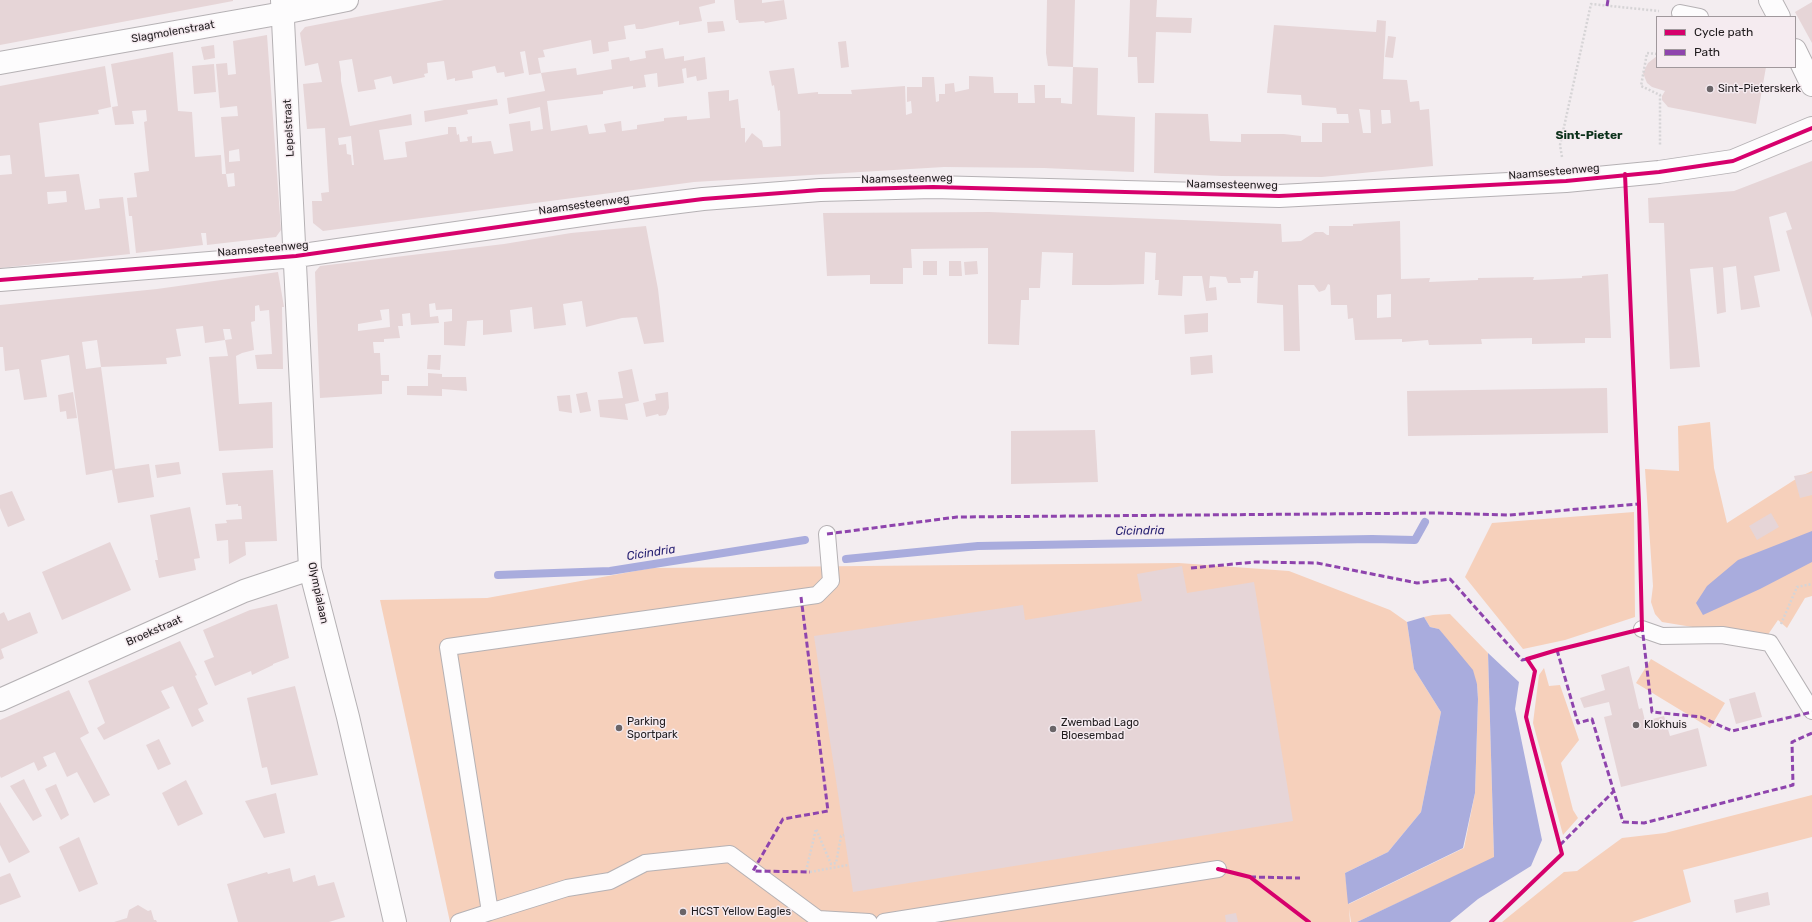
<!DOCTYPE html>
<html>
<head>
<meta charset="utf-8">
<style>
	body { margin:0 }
	#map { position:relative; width:1812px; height:922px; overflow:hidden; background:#f3edf0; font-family:Rubik,sans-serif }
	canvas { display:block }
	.legend { position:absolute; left:1656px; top:16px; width:140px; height:52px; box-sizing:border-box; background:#f5ebf0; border:1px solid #a0989c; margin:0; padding:5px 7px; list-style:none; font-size:12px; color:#201c1e }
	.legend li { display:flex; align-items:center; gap:8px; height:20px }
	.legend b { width:20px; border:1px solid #a0989c }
</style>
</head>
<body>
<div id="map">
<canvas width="1812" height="922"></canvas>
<ul class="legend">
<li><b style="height:5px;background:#d6006c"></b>Cycle path</li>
<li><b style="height:5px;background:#8e44ad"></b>Path</li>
</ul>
</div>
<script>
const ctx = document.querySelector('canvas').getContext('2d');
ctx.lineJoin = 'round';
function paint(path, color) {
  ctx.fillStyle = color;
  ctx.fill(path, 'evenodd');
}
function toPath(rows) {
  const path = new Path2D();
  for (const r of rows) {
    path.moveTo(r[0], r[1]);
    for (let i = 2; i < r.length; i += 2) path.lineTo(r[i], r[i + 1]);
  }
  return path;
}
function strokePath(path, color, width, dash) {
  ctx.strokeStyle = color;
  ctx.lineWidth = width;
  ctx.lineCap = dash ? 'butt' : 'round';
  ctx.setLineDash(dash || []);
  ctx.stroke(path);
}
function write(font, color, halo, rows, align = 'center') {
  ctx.font = font + ' Rubik,sans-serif';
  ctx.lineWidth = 3;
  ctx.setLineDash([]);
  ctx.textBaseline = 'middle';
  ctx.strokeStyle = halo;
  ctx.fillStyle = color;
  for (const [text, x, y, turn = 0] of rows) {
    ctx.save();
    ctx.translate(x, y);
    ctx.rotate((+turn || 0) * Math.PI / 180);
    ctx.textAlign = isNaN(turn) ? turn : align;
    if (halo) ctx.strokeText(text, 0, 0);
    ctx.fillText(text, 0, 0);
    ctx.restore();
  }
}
paint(toPath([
	[1710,422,1714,468,1727,523,1799,477,1812,471,1812,596,1805,598,1787,628,1778,620,1765,639,1662,622,1655,614,1651,602,1653,586,1645,469,1679,471,1678,426],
	[1634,512,1635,617,1565,640,1523,649,1465,577,1492,523],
	[1179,563,1289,571,1390,610,1407,622,1414,669,1441,712,1421,812,1388,852,1345,873,1349,904,1464,848,1475,793,1478,699,1477,684,1439,629,1430,627,1424,617,1433,615,1450,614,1488,653,1494,858,1357,922,1351,922,1349,908,1350,922,450,922,380,600,487,598,652,568],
	[1651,659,1725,703,1710,728,1636,683],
	[1544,668,1549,686,1560,685,1579,740,1561,763,1573,810,1578,818,1563,835,1533,723,1539,675],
	[1812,795,1812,837,1683,870,1691,902,1632,922,1502,922,1564,872,1577,871,1622,838,1665,833]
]), '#f6d0bb');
paint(toPath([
	[1812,531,1812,562,1760,589,1703,615,1696,603,1707,586,1738,560],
	[1424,617,1430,627,1439,629,1473,670,1477,684,1478,699,1475,793,1463,848,1348,904,1345,873,1388,852,1421,812,1441,712,1414,669,1407,622],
	[1488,653,1519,682,1515,709,1542,840,1531,866,1478,899,1450,922,1357,922,1494,857]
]), '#a9acdd');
strokePath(toPath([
	[846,559,978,546,1372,539,1415,540,1425,522],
	[498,575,610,571,805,540]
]), '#a9acdd', 8);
paint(toPath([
	[0,0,233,0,233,1,0,45],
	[444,0,715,0,715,3,699,7,702,21,679,25,679,21,642,29,636,29,635,24,624,26,626,39,608,42,609,51,593,54,591,40,543,50,545,57,538,58,541,73,576,68,577,75,612,69,611,60,629,57,630,61,646,58,645,51,663,48,665,59,684,56,684,61,705,57,707,79,697,81,696,76,687,78,686,68,682,69,684,83,658,87,657,73,644,75,646,87,633,89,633,86,603,91,603,94,547,101,551,131,587,125,589,134,606,132,604,124,621,121,622,131,637,129,637,125,664,121,664,118,687,116,687,120,710,118,708,92,729,90,729,101,738,99,741,128,745,128,745,143,752,133,762,141,763,147,767,147,781,146,780,110,778,111,774,85,772,86,769,71,794,68,798,94,818,92,818,94,852,94,851,90,905,86,906,115,912,113,911,101,907,102,907,87,922,87,922,77,934,77,936,102,939,101,939,94,945,94,945,84,954,83,955,92,969,89,969,76,993,77,994,93,1018,93,1018,103,1035,103,1034,85,1045,85,1045,98,1061,98,1061,103,1072,104,1073,67,1098,68,1097,115,1135,117,1134,172,1044,168,944,167,694,182,323,231,313,223,312,201,322,201,321,193,329,192,325,128,307,129,303,84,322,82,318,63,305,66,300,33,305,27],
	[525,51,529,75,541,73,545,91,507,98,509,114,540,107,543,129,531,131,530,121,509,124,513,151,494,154,491,141,472,143,472,136,467,137,468,141,460,142,459,134,457,135,456,127,448,127,448,134,405,142,407,157,384,160,379,130,412,125,411,114,350,126,341,81,341,73,339,61,352,59,358,92,376,89,374,80,391,76,393,84,425,77,424,74,428,73,427,63,444,61,447,80,455,78,455,81,473,78,472,71,495,66,497,73,504,72,505,77,524,73,520,52],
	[351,136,354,165,352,165,351,155,347,154,346,144,339,145,338,138],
	[734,0,762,0,762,3,784,0,787,19,765,23,764,21,739,23,738,20,736,20],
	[1047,0,1075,0,1073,67,1048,66,1046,53],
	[1130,0,1157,0,1156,17,1192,18,1191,33,1156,32,1154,83,1138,83,1137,57,1128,57],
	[1812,2,1812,43,1795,12],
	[1377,20,1386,21,1383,79,1407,80,1410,102,1419,101,1420,110,1429,109,1433,166,1322,177,1222,176,1154,173,1155,113,1208,114,1210,141,1241,142,1241,134,1284,134,1301,136,1301,142,1322,142,1322,123,1349,123,1348,114,1337,114,1336,108,1302,105,1301,95,1267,93,1274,25,1376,32],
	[1359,109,1370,110,1371,133,1363,133],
	[1381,110,1390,110,1391,123,1382,124],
	[723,21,725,31,708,33,707,22],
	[267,35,281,230,276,237,207,245,206,233,201,233,203,245,136,253,132,216,129,216,127,198,137,197,134,173,149,171,144,122,147,121,146,110,132,111,134,124,115,125,112,107,118,106,111,64,173,52,178,111,192,112,195,157,221,155,222,174,226,174,228,187,235,186,234,173,226,174,221,117,238,116,237,106,220,108,216,64,227,63,228,75,236,74,233,41],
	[239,149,240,161,229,162,229,151],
	[1388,36,1396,37,1393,58,1385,57],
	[846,41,849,67,841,68,838,42],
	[214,45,215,58,204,60,201,47],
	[1657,56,1657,67,1766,67,1756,124,1668,107,1662,100,1662,96,1665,91,1652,87,1647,83,1643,73,1648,63],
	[214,64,216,92,194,94,192,66],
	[105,66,111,107,98,110,99,114,39,123,45,177,79,174,85,210,100,208,99,199,123,197,130,254,0,268,0,175,12,174,10,155,0,156,0,86],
	[66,191,67,202,48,204,47,192],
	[497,99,498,105,467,110,468,114,425,122,424,111],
	[1812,161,1812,318,1786,231,1792,229,1786,212,1769,217,1780,271,1754,276,1760,307,1741,310,1736,266,1723,268,1726,312,1717,314,1713,267,1690,269,1700,367,1670,369,1664,223,1649,223,1648,198,1734,191],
	[989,212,1281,224,1282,242,1301,241,1315,232,1323,232,1327,235,1329,235,1329,226,1353,226,1353,224,1400,221,1401,279,1430,278,1429,282,1478,280,1478,278,1534,277,1533,280,1582,278,1582,276,1608,274,1611,338,1585,338,1585,343,1532,344,1532,338,1481,339,1482,344,1429,345,1428,340,1402,342,1402,339,1355,340,1353,318,1348,319,1347,305,1331,305,1330,285,1328,284,1325,290,1319,292,1314,285,1298,285,1300,351,1284,351,1283,305,1257,303,1258,271,1254,271,1253,278,1240,278,1241,283,1228,283,1226,277,1210,276,1209,288,1216,287,1217,300,1206,301,1202,276,1183,276,1182,296,1158,295,1159,280,1155,280,1156,253,1145,252,1144,284,1109,285,1072,285,1073,253,1042,252,1040,288,1029,288,1029,300,1021,300,1019,345,988,344,988,248,911,249,912,268,903,268,903,284,870,284,870,275,827,276,823,213],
	[1391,294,1391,317,1377,318,1377,295],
	[646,226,658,289,664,342,644,344,637,317,622,318,586,327,582,301,563,304,566,325,534,329,532,307,510,310,512,332,483,335,483,320,467,321,465,346,444,345,444,322,452,321,452,309,436,310,435,303,429,304,430,317,438,316,439,323,411,325,410,313,402,314,403,326,398,326,400,338,384,339,384,342,373,342,374,353,380,353,381,375,389,375,389,381,382,381,382,394,320,398,315,272,320,266,504,244,571,233],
	[389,309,390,327,358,331,358,324,382,320,380,310],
	[923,261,937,261,937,275,923,275],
	[949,261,961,261,962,276,949,276],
	[977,261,978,274,965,275,964,262],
	[278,272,284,307,282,307,283,369,257,369,255,355,272,354,269,310,260,311,259,305,255,306,255,321,251,322,254,350,242,353,236,356,239,404,272,402,273,448,219,451,209,357,228,356,225,340,232,339,230,329,223,329,225,340,205,343,203,326,176,329,181,356,166,358,167,364,101,367,97,340,82,342,86,369,101,367,115,469,149,464,154,497,118,503,112,470,86,475,69,355,41,360,47,397,24,400,19,369,5,371,3,347,0,347,0,305,157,289],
	[1208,313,1208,332,1185,334,1184,315],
	[428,355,441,355,440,370,427,369],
	[1212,355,1213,373,1191,375,1190,357],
	[632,369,639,401,625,404,628,420,600,417,598,400,623,398,618,372],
	[428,373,442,374,442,377,466,377,467,391,442,389,442,396,407,395,407,386,428,386],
	[1607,388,1608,433,1408,436,1407,391],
	[73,392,77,418,67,419,66,411,60,412,58,395],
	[587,392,591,411,580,413,576,394],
	[668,392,669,408,666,415,659,416,658,414,646,417,643,403,656,400,655,394],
	[570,395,572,413,559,411,557,396],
	[1095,430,1098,482,1011,484,1011,431],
	[179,462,181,474,157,478,155,465],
	[273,470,277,541,245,542,246,555,229,564,228,540,217,541,215,524,227,523,226,520,242,519,241,506,238,506,238,504,226,505,222,473],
	[1812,473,1812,495,1800,498,1794,476],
	[12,491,25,520,8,527,0,508,0,495],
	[190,507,200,558,194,559,196,570,159,578,155,560,158,560,150,515],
	[1771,513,1779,527,1757,540,1749,526],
	[110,542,131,590,62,620,42,572],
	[1182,566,1187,593,1254,582,1293,821,853,892,814,636,1023,605,1025,620,1142,601,1137,574],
	[277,604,289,658,273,664,273,665,252,675,251,671,215,686,204,661,214,657,203,630,250,610],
	[4,612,8,621,30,612,38,633,1,649,4,658,0,660,0,614],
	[180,641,197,675,195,676,208,704,198,709,204,721,192,727,173,686,161,691,170,708,104,740,97,728,105,723,88,681],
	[1629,666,1639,709,1642,708,1645,721,1664,716,1670,736,1698,728,1707,766,1621,787,1604,717,1612,715,1609,702,1584,708,1580,698,1605,690,1601,675],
	[295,686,318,775,271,785,267,767,262,768,247,698],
	[69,690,89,733,80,738,110,795,94,803,77,772,67,777,55,752,43,757,47,766,38,771,34,762,1,778,0,776,0,720],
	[1755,692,1762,717,1736,724,1729,699],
	[159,739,171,764,158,770,146,745],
	[24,779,42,816,33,821,10,786],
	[186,780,203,814,178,826,162,793],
	[56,784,69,815,61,820,45,789],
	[276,793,285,833,264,838,245,801],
	[0,802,30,852,9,863,0,845],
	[79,837,98,884,79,892,59,847],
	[290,868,293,882,315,875,318,886,334,882,345,917,329,922,238,922,227,884,267,872,268,874],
	[10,873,21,897,0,905,0,877],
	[1768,892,1770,905,1736,913,1734,900],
	[138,905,148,911,151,910,154,920,156,920,157,922,114,922,127,918,129,910],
	[1236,913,1238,922,1226,922,1225,915]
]), '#e6d5d7');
const lane = toPath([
	[1680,13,1700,17],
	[1642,629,1662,636,1722,635,1770,643,1812,711],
	[490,912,567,888,610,881,645,863,730,854,818,919,869,922],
	[459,922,490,912,448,647,817,595,831,581,827,534],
	[884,922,1218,869]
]);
const street = toPath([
	[282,0,310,569,348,717,395,922],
	[1770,0,1779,17],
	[1795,50,1812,85],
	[0,63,283,13,347,0],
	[0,280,296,256,631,208,703,199,820,190,933,187,1279,196,1566,181,1659,172,1733,161,1812,128],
	[0,700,244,591,310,569]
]);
strokePath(lane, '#b5b1b4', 18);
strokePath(street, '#b5b1b4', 24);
strokePath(toPath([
	[1657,54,1647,53,1641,86,1660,95,1660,146],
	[1562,157,1560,145,1591,4,1659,11],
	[1781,624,1797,587,1812,584],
	[806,871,816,829,831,864,836,863,841,836,844,835],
	[810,872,848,865]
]), '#d6d4d6', 2.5, [2, 2]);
strokePath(lane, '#fdfcfd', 16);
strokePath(street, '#fdfcfd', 22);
strokePath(toPath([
	[1607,6,1608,0],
	[827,534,957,517,1438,513,1509,515,1639,504],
	[1191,568,1255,562,1317,563,1417,583,1450,579,1522,660,1527,659],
	[801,597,828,811,783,819,753,871,810,872],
	[1642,626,1652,712,1701,717,1732,731,1812,712],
	[1557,650,1578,723,1592,719,1623,822,1644,823,1793,785,1792,742,1812,733],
	[1560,845,1614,791],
	[1250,877,1300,878]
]), '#8e44ad', 3, [6, 3]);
strokePath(toPath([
	[0,280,296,256,631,208,703,199,820,190,933,187,1279,196,1566,181,1659,172,1733,161,1812,128],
	[1218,869,1250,877,1309,922],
	[1491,922,1562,854,1526,717,1535,671,1527,659,1557,650,1642,629,1639,504,1625,174]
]), '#d6006c', 4);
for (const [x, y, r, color] of [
	[1710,89,4,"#6a6568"],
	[1636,725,4,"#6a6568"],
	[619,728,4,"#6a6568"],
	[1053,729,4,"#6a6568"],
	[683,912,4,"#6a6568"]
]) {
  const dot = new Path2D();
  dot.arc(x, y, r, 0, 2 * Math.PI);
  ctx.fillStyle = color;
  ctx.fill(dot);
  strokePath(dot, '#f5ebf0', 1.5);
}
write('11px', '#201c1e', '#f5ebf0', [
	["Slagmolenstraat",173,32,-10],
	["Lepelstraat",289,128,-93],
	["Naamsesteenweg",1554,172,-5],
	["Naamsesteenweg",907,179,-1],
	["Naamsesteenweg",1232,185,1],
	["Naamsesteenweg",584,205,-8],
	["Naamsesteenweg",263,249,-5],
	["Olympialaan",318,593,78],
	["Broekstraat",154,631,-24]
]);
write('11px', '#201c1e', '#f5ebf0', [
	["Sint-Pieterskerk",1718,89],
	["Parking",627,722],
	["Sportpark",627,735],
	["Zwembad Lago",1061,723],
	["Bloesembad",1061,736],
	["Klokhuis",1644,725],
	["HCST Yellow Eagles",691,912]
], 'left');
write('bold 12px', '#0b311a', '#f5ebf0', [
	["Sint-Pieter",1589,136]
]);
write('italic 12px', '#282373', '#f5ebf0', [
	["Cicindria",1140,531,-1],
	["Cicindria",651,553,-9]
]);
</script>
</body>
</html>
